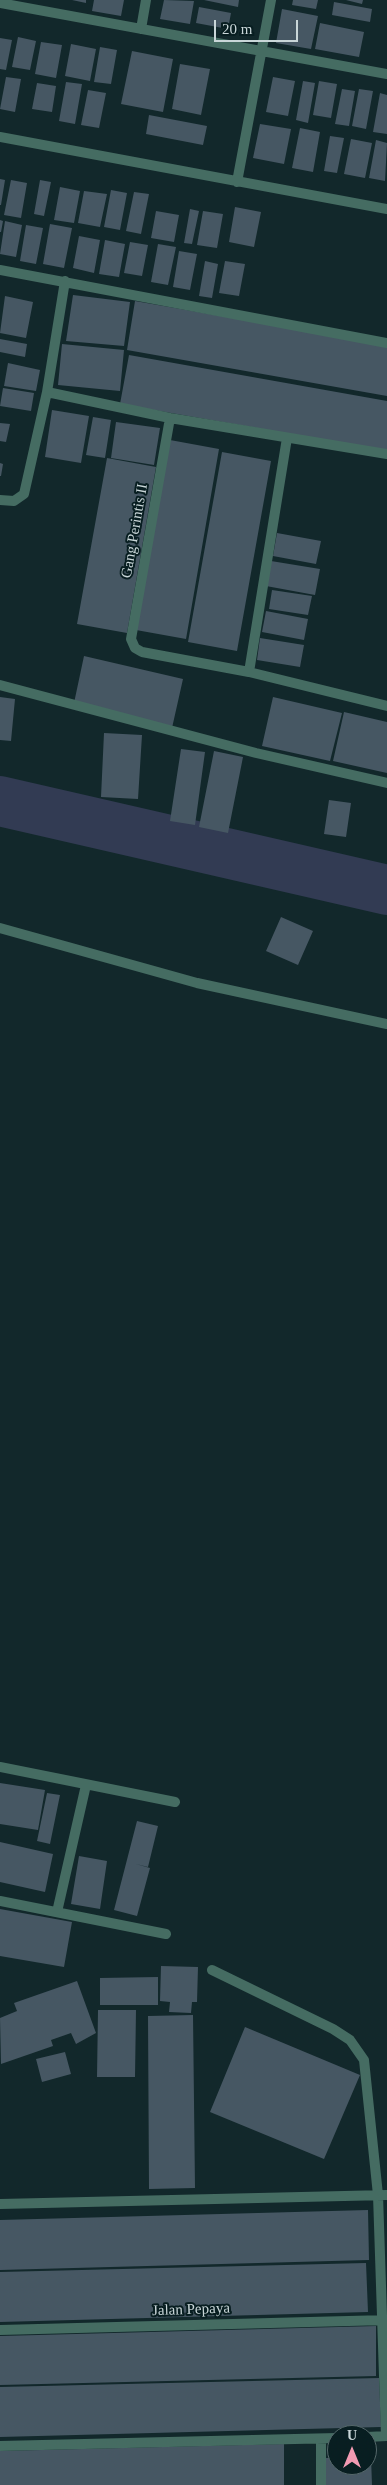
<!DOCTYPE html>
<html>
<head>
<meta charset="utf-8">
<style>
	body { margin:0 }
	#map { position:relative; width:387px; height:2485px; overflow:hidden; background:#12282b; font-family:"Times New Roman",serif }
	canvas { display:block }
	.north { position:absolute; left:327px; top:2425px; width:50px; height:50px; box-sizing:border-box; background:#081e21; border:1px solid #55686a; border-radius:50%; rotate:0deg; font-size:14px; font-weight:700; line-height:20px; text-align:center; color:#c9d6d8 }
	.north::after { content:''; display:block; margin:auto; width:18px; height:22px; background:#f19ab2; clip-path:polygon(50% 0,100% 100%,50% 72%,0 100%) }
	.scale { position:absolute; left:214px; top:20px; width:84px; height:22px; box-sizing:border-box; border:2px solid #c9d6d8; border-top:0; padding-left:6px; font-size:15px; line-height:18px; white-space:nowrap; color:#c9d6d8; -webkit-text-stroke:4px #081e21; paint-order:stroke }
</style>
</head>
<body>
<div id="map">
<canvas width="387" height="2485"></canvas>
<div class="north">U</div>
<div class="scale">20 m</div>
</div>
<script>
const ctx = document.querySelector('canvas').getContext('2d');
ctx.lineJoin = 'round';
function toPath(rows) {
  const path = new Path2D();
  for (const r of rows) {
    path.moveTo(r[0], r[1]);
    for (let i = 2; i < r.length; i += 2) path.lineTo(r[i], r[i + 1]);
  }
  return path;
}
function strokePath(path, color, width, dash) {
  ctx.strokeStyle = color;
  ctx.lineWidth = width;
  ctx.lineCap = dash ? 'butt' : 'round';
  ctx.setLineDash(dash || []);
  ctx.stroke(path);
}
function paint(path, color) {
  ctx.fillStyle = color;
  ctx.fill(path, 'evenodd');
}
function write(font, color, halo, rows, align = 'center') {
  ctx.font = font + ' "Times New Roman",serif';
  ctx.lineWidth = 4;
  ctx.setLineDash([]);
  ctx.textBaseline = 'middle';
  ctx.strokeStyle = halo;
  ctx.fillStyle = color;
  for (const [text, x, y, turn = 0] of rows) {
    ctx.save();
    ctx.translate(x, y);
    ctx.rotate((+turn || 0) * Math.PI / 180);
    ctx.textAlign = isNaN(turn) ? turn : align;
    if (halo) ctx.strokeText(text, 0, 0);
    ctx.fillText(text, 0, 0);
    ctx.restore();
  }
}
strokePath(toPath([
	[0,801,387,890]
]), '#323b53', 50);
paint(toPath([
	[72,0,86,0,86,3],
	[94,0,124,0,121,16,92,11],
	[164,0,194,1,190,24,160,19],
	[204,0,239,0,238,7],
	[293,0,318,0,316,9,292,5],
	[346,0,363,0,362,4],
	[334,2,372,9,370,22,332,15],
	[199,7,231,13,228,29,196,23],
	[282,9,318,16,311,49,276,43],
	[320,23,364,32,359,57,315,49],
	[18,37,36,41,30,70,12,67],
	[0,38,12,40,6,70,0,69],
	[41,42,62,45,56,78,35,74],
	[71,44,96,49,90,81,65,76],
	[100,47,117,50,111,84,94,82],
	[132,51,173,59,163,112,121,104],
	[180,64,210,69,201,115,172,109],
	[6,77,21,79,15,112,0,109],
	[273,77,295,81,288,116,266,112],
	[303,81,315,83,308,123,296,120],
	[319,81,337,84,331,118,313,115],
	[66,82,82,84,75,124,59,121],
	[37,83,56,86,52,112,32,109],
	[342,89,355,91,349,126,335,124],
	[359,89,373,91,366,129,352,126],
	[88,90,106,93,99,128,81,125],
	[380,93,387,95,387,134,373,132],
	[149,115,207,126,203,145,146,134],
	[260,124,291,129,284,164,253,158],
	[300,128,320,132,313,172,292,168],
	[330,136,344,138,337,173,324,171],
	[351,139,372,143,365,178,344,174],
	[376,140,387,143,385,181,369,178],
	[0,179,5,180,1,205,0,205],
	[11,180,27,183,21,218,4,215],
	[40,180,51,182,44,216,34,214],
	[60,187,80,191,74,223,54,220],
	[111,190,127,193,120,230,104,227],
	[84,191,107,194,100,227,78,223],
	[134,192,149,194,141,234,126,231],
	[235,207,261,212,254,247,229,242],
	[190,209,199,211,192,244,184,243],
	[156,211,179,215,174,242,151,238],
	[203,211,223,214,217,248,197,245],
	[0,220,3,221,1,232,0,232],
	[5,221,22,225,16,257,0,254],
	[50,224,72,228,64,268,43,264],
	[26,225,43,228,36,264,20,261],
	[79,236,100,240,94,273,73,268],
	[105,240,125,244,119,277,99,274],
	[130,242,148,245,142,276,124,273],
	[158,244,176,247,168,285,151,282],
	[179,251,197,254,190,290,173,287],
	[205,261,218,264,212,298,199,296],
	[225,261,245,264,239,296,219,293],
	[73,295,130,302,124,346,66,341],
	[5,296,33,302,26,338,0,333],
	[135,301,387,345,387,396,127,350],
	[0,339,27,344,25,357,0,352],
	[62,344,124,350,120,391,58,385],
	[129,355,387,401,387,451,120,404],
	[8,363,40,370,36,391,4,386],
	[3,388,34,393,31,411,0,406],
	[52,410,89,416,81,463,45,457],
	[93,417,111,420,105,458,86,455],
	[116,422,160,428,154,465,111,458],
	[0,423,10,424,6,442,0,441],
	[170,440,219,449,186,639,136,630],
	[222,452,271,461,237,651,188,642],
	[107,458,156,467,127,633,77,624],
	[0,463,3,464,1,476,0,476],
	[277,533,321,541,316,564,273,556],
	[271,561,320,569,315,595,266,586],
	[272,590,312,596,308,615,269,609],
	[266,611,308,619,304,640,262,632],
	[260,638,304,645,300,667,257,660],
	[84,656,183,679,172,728,74,703],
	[0,697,15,699,11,741,0,740],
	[273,697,342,713,330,761,262,746],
	[344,712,387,722,387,773,333,761],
	[104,733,142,735,138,799,101,797],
	[181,749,205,752,195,825,170,821],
	[214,751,243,757,228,833,199,827],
	[329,800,351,803,346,837,324,834],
	[281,917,313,931,298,965,266,951],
	[0,1783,45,1790,38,1830,0,1824],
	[47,1793,60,1795,50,1844,37,1841],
	[137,1821,158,1826,148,1867,136,1864,150,1868,137,1916,114,1910],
	[0,1842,53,1854,45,1892,0,1882],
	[79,1856,107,1861,100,1909,71,1904],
	[0,1909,72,1922,64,1967,0,1956],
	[161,1966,198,1967,197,2002,192,2002,191,2013,169,2012,170,2002,160,2001],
	[158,1977,158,2005,100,2005,100,1978],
	[77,1981,96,2033,76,2044,71,2033,51,2040,53,2046,1,2064,0,2018,17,2011,14,2003],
	[98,2010,136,2010,135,2077,97,2077],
	[193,2015,195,2188,149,2189,148,2016],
	[245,2027,360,2075,324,2159,210,2112],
	[65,2052,71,2074,42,2082,36,2059],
	[368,2210,369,2260,0,2270,0,2220],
	[366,2263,368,2312,0,2322,0,2272],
	[376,2326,376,2376,0,2385,0,2336],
	[379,2378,381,2427,0,2437,0,2387],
	[284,2444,284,2485,0,2485,0,2451],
	[367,2457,371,2457,372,2485,326,2485,325,2458,337,2458,337,2465,367,2465]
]), '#465763');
strokePath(toPath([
	[0,3,387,74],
	[141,29,146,0],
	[0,137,387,209],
	[237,182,271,0],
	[0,270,387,343],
	[47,392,170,418,387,454],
	[170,418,131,639,135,648,142,652,249,672,387,706],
	[0,500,14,501,24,494,47,392,65,281],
	[249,672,287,438],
	[0,685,256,753,387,783],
	[0,928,197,983,387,1024],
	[0,1767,175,1802],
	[0,1901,166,1934],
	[57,1912,86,1785],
	[212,1970,333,2029,350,2040,364,2060,378,2195,386,2436],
	[0,2204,387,2195],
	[0,2330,387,2320],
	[367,2437,387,2436],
	[321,2439,321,2485],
	[0,2446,337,2438]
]), '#456c62', 10);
write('15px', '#c9d6d8', '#081e21', [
	["Gang Perintis II",135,531,-80],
	["Jalan Pepaya",191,2310,-2]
]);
</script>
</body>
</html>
